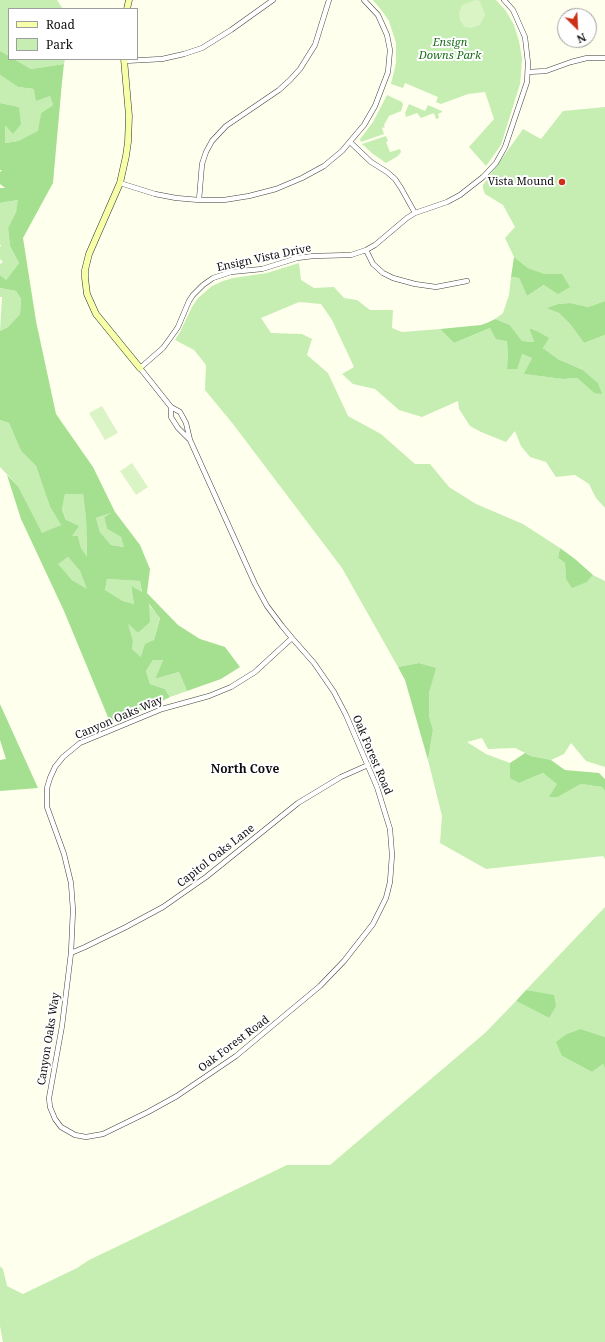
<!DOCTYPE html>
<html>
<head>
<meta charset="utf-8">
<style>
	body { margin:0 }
	#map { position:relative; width:605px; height:1342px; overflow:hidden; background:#ffe; font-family:"Noto Serif",serif }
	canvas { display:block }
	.legend { position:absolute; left:8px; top:8px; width:130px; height:52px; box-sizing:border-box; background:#fff; border:1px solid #9f9f9f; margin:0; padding:5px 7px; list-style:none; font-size:12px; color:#0e0e0e }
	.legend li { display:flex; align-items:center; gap:8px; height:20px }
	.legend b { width:20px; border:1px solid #9f9f9f }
	.north { position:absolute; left:557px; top:8px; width:40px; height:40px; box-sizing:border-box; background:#fff; border:1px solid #9f9f9f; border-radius:50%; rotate:156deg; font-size:11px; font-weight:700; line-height:16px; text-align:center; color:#0e0e0e }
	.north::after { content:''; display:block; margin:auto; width:14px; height:18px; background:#cd3016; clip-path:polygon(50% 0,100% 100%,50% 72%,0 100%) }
</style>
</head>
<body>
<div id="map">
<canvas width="605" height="1342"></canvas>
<ul class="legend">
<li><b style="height:5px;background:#f8ffa9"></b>Road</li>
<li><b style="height:11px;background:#c6eeb3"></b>Park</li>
</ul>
<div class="north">N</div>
</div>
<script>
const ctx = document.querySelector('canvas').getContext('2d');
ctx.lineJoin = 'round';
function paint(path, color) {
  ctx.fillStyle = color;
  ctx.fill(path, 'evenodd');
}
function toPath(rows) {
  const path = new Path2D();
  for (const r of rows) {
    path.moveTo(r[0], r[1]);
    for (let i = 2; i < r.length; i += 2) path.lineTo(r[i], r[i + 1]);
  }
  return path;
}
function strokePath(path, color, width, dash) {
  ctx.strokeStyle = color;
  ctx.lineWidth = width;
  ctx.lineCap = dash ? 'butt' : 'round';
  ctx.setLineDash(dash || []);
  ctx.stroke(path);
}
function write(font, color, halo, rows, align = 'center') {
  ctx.font = font + ' "Noto Serif",serif';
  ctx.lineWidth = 4;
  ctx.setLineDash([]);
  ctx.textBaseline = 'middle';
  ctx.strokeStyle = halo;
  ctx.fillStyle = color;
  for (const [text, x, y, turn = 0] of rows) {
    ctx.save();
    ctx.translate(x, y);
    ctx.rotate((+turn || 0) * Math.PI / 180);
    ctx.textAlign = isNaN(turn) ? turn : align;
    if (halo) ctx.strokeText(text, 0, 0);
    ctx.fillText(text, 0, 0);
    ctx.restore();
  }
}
paint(toPath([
	[0,0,57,0,63,9,9,9,9,56,0,51],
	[373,0,496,0,506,11,514,25,519,41,522,58,521,74,520,84,501,145,486,166,469,147,494,119,485,92,468,94,441,104,436,102,438,97,405,83,403,88,391,84,396,63,396,43,389,21,382,11],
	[14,59,65,59,64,64,31,69],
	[0,75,18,87,34,89,50,96,53,105,41,113,39,131,18,141,5,143,5,124,19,107,0,103],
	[387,95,402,102,403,105,401,111,389,116,384,125,385,127,382,128,384,134,361,142,360,139,373,122],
	[409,104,425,111,428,105,442,111,442,112,438,114,439,118,436,119,434,113,421,118,417,113,406,117,405,113],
	[605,107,605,301,588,307,570,303,558,304,546,308,559,313,570,324,584,343,605,335,605,508,596,498,589,484,575,475,556,477,546,462,530,457,521,446,515,431,506,442,481,432,470,426,459,409,458,401,422,417,399,410,375,389,353,384,342,374,354,367,332,320,321,304,299,302,261,318,271,333,302,334,312,339,307,355,328,373,348,416,381,434,415,464,430,464,449,487,476,504,523,524,560,548,558,558,565,563,566,579,587,582,593,575,605,581,605,767,586,761,571,743,564,754,551,760,531,756,515,748,488,749,482,738,467,742,486,754,510,763,510,777,519,783,543,773,558,784,549,797,558,797,581,784,602,787,605,791,605,859,603,856,486,869,440,843,442,816,428,760,433,730,429,716,429,693,435,668,419,663,398,667,342,568,233,424,205,390,206,365,194,350,175,340,180,332,192,307,198,298,212,286,223,281,233,278,267,273,299,263,301,280,314,288,334,287,344,298,357,300,370,310,393,310,392,328,402,332,440,329,454,343,490,328,507,341,508,359,522,354,532,358,525,374,563,379,577,378,594,393,598,383,583,370,558,359,543,348,548,338,537,331,529,328,534,342,522,341,510,325,495,319,503,313,509,295,511,277,519,278,527,296,562,274,545,274,528,268,514,257,505,238,515,227,503,205,485,194,483,189,483,185,523,129,541,139,563,111],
	[386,136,388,141,386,142,390,152,400,149,401,152,398,156,386,163,373,154,362,144],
	[19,200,16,212,8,228,10,246,19,263,6,280,0,275,0,264,3,262,0,259,0,247,1,246,0,244,0,203],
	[0,288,16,291,21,299,20,314,8,327,0,331,2,297,0,297],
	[0,420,9,423,21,451,36,466,50,507,61,525,42,534,18,486,0,467],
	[65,494,83,494,86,518,87,558,81,548,78,536,72,536,62,508],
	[115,512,104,517,107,529,121,537,125,547,111,545,100,532,96,518],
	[68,557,80,571,88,590,72,580,57,564],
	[107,579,140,581,142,593,131,587,134,604,123,601,105,590],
	[148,604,160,617,154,640,141,657,132,649,133,641,127,623,138,633,149,622],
	[153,660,163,660,155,679,179,672,187,691,170,697,165,689,150,684,146,671],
	[605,907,605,1037,581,1029,562,1056,592,1072,603,1064,605,1069,605,1342,3,1342,0,1326,0,1266,3,1269,7,1286,23,1294,77,1268,89,1260,287,1165,330,1165,485,1033,516,1001,549,1018,554,996,526,990]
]), '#c6eeb3');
paint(toPath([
	[0,51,9,56,9,59,14,59,31,69,64,64,62,82,53,183,23,238,36,321,56,414,93,467,115,512,140,545,150,569,147,593,178,625,200,639,225,647,240,667,221,679,187,691,179,672,155,679,163,660,153,660,146,671,150,684,165,689,170,697,148,708,110,722,64,611,21,519,7,475,18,486,42,533,61,525,50,507,36,466,21,451,9,423,0,420,0,331,8,327,20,314,21,299,16,291,0,288,0,275,6,280,19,263,10,246,8,228,16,212,18,200,0,203,0,188,5,188,0,184,0,172,2,170,0,170,0,103,19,107,21,124,13,134,5,125,5,143,18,141,38,131,41,113,53,105,50,96,36,101,34,89,18,87,0,75],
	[65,494,83,494,86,518,87,557,81,548,78,536,72,536,79,526,66,520,62,509],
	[111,513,104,517,107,529,121,537,124,547,111,545,100,532,96,518],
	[68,557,80,571,87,589,72,580,58,564],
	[107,579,140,581,142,592,131,586,134,604,123,601,105,590],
	[149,604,160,618,154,640,145,644,141,657,132,649,133,641,128,624,138,633,150,622],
	[514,257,528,268,545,274,562,274,570,287,558,294,544,285,527,296,519,278,511,277],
	[605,301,605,335,584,343,570,324,559,313,546,308,558,304,570,303,588,307],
	[495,319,510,325,522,341,534,342,529,328,537,331,549,338,543,348,558,359,583,370,598,383,602,394,594,393,577,378,563,379,524,374,532,358,522,354,517,369,507,369,508,359,507,341,496,339,490,328,454,343,440,329,481,325,489,322],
	[560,548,575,559,593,575,587,582,572,588,566,579,565,563,558,558],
	[419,663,436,668,429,693,429,716,433,730,428,760,405,680,398,667],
	[0,704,38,788,0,791,0,760,6,759,0,740],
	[525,753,531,756,551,760,565,770,599,773,605,779,605,791,602,787,581,784,558,797,549,797,557,784,543,773,519,783,510,778,510,763],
	[526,990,554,995,556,1006,549,1018,516,1001],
	[581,1029,605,1037,605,1069,603,1064,592,1072,562,1056,556,1042,567,1034]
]), '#a5e091');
paint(toPath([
	[476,0,480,1,485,15,480,25,471,28,465,27,460,21,459,13,462,5],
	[102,406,118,433,105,440,89,413],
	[132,463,148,487,136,495,120,471]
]), '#dbf4c6');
const street = toPath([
	[124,61,162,59,184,54,202,48,231,30,273,0],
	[528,72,546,71,571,62,587,58,605,58],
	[350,142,371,162,387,172,395,179,401,188,415,213],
	[120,183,155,194,176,198,199,200,224,200,249,196,276,189,302,178,324,166,342,151,364,125,375,106,388,72,390,50,387,35,378,15,364,0],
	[199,200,202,164,206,152,212,141,226,126,279,90,290,80,300,69,315,45,329,0],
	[366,250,373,264,383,273,393,278,415,284,436,287,467,281],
	[171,407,171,417,178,428,189,439],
	[292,638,255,672,231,687,209,696,162,709,80,743,63,757,55,767,50,778,47,788,47,807,64,854,71,883,73,910,71,953,62,1026,49,1098,50,1107,55,1119,61,1127,75,1135,86,1137,103,1134,148,1112,177,1096,236,1056,320,986,344,961,373,924,386,898,390,882,392,855,390,829,377,787,346,715,334,692,314,663,292,638,282,626,267,606,255,584,190,440,186,423,180,412,171,407,140,368,163,348,171,337,178,327,189,301,193,295,203,285,213,278,231,272,262,269,297,258,313,256,351,255,366,250,375,245,407,218,415,213,447,202,460,195,483,177,496,163,505,147,527,82,528,63,525,37,513,10,504,0],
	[71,953,85,947,126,927,163,907,206,877,298,803,341,777,368,765]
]);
const secondary = toPath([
	[127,9,129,0],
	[124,59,129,116,128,142,126,156,120,183,89,254,85,270,85,278,87,294,96,314,140,368]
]);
strokePath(street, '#414141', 5.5);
strokePath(secondary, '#303030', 7);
strokePath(street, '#fff', 4.5);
strokePath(secondary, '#f8ffa9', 6);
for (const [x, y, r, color] of [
	[562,182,4,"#cd3016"]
]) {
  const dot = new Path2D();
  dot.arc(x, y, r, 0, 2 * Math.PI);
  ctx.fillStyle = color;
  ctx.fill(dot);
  strokePath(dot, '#fff', 1.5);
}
write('italic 11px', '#186c17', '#fff', [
	["Ensign",450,43],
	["Downs Park",450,56]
]);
write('11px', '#0e0e0e', '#fff', [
	["Vista Mound",554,182]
], 'right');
write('11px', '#0e0e0e', '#fff', [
	["Ensign Vista Drive",264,258,-12],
	["Canyon Oaks Way",119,718,-23],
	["Oak Forest Road",372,755,67],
	["Capitol Oaks Lane",216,856,-38],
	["Canyon Oaks Way",49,1039,-81],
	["Oak Forest Road",234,1044,-37]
]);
write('bold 12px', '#0e0e0e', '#fff', [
	["North Cove",245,770]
]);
</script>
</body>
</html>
